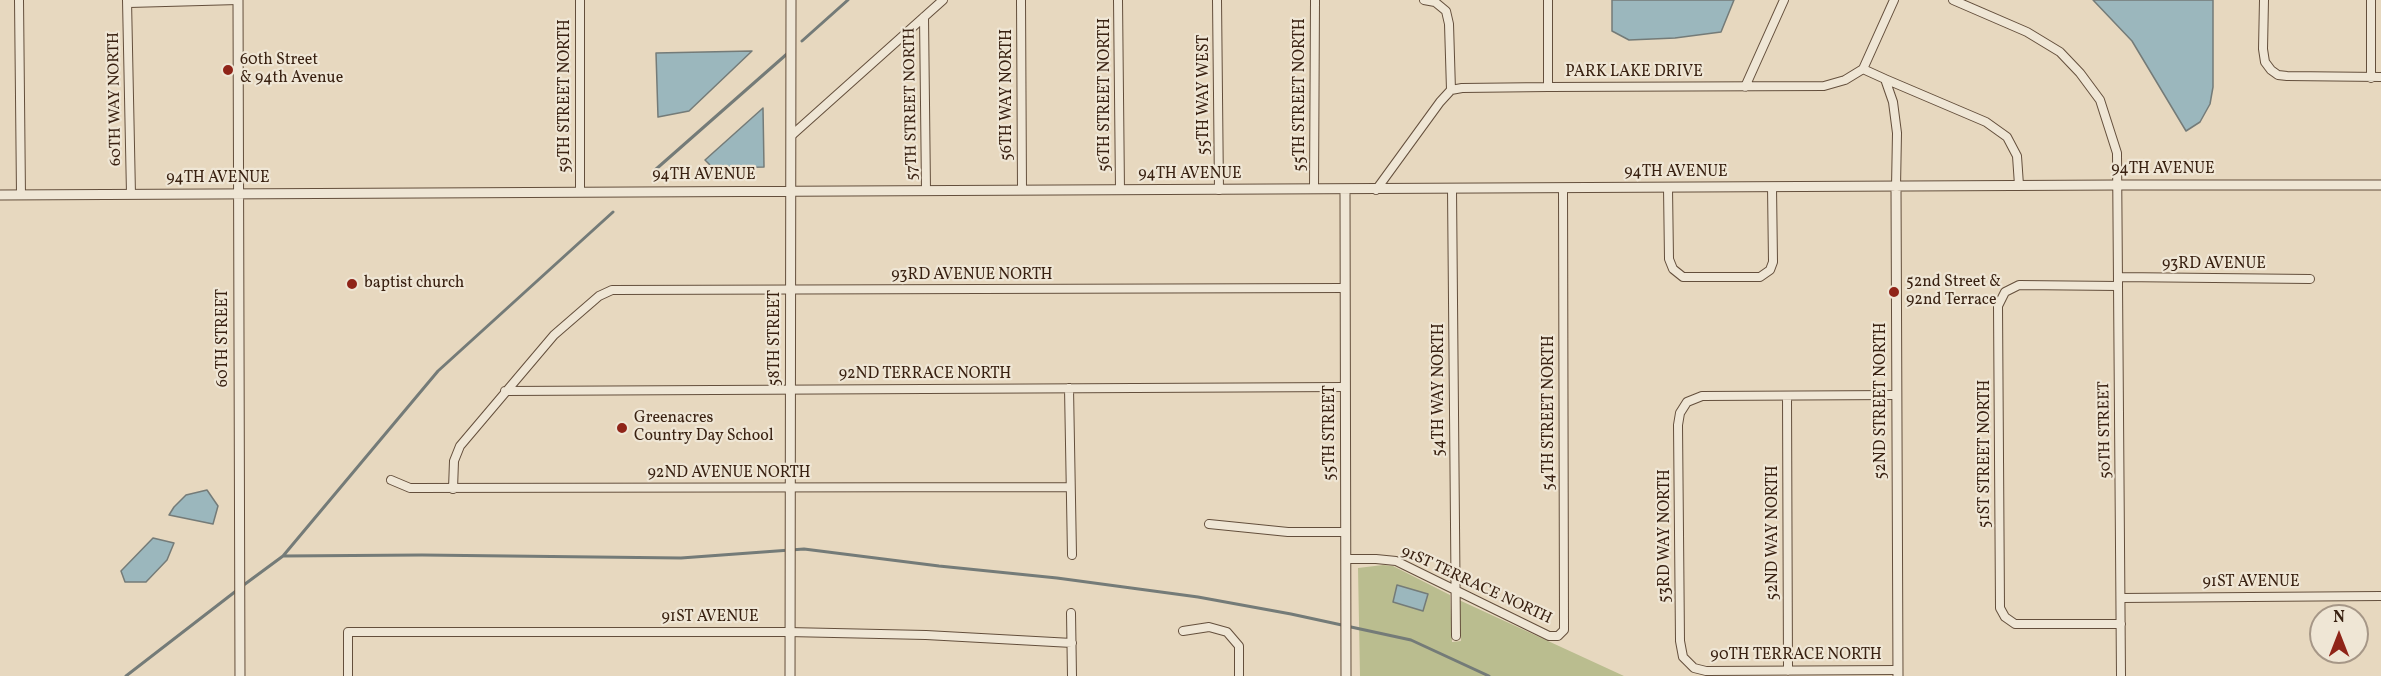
<!DOCTYPE html>
<html>
<head>
<meta charset="utf-8">
<style>
	body { margin:0 }
	#map { position:relative; width:2381px; height:676px; overflow:hidden; background:#e7d8bf; font-family:Vollkorn,serif }
	canvas { display:block }
	.north { position:absolute; left:2309px; top:604px; width:60px; height:60px; box-sizing:border-box; background:#efe6d5; border:2px solid #a69787; border-radius:50%; rotate:0deg; font-size:16px; font-weight:700; line-height:24px; text-align:center; color:#392111 }
	.north::after { content:''; display:block; margin:auto; width:21px; height:27px; background:#8f2418; clip-path:polygon(50% 0,100% 100%,50% 72%,0 100%) }
</style>
</head>
<body>
<div id="map">
<canvas width="2381" height="676"></canvas>
<div class="north">N</div>
</div>
<script>
const ctx = document.querySelector('canvas').getContext('2d');
ctx.lineJoin = 'round';
function paint(path, color) {
  ctx.fillStyle = color;
  ctx.fill(path, 'evenodd');
}
function toPath(rows) {
  const path = new Path2D();
  for (const r of rows) {
    path.moveTo(r[0], r[1]);
    for (let i = 2; i < r.length; i += 2) path.lineTo(r[i], r[i + 1]);
  }
  return path;
}
function strokePath(path, color, width, dash) {
  ctx.strokeStyle = color;
  ctx.lineWidth = width;
  ctx.lineCap = dash ? 'butt' : 'round';
  ctx.setLineDash(dash || []);
  ctx.stroke(path);
}
function write(font, color, halo, rows, align = 'center') {
  ctx.font = font + ' Vollkorn,serif';
  ctx.lineWidth = 4.5;
  ctx.setLineDash([]);
  ctx.textBaseline = 'middle';
  ctx.strokeStyle = halo;
  ctx.fillStyle = color;
  for (const [text, x, y, turn = 0] of rows) {
    ctx.save();
    ctx.translate(x, y);
    ctx.rotate((+turn || 0) * Math.PI / 180);
    ctx.textAlign = isNaN(turn) ? turn : align;
    if (halo) ctx.strokeText(text, 0, 0);
    ctx.fillText(text, 0, 0);
    ctx.restore();
  }
}
paint(toPath([
	[1383,565,1393,566,1450,595,1452,642,1461,641,1459,600,1624,676,1360,676,1358,568]
]), '#babd8f');
const water = toPath([
	[1612,0,1734,0,1721,32,1675,38,1629,40,1612,31,1612,0],
	[2093,0,2213,0,2213,87,2210,104,2200,122,2186,131,2132,41,2093,0],
	[752,51,689,111,658,117,656,53,752,51],
	[763,108,764,167,713,168,705,160,763,108],
	[207,490,218,506,213,524,169,515,174,507,186,495,207,490],
	[153,538,174,543,167,560,146,582,125,582,121,571,153,538],
	[1397,585,1428,594,1423,611,1393,602,1397,585]
]);
paint(water, '#9bb7bd');
strokePath(water, '#747b78', 1.5);
strokePath(toPath([
	[802,41,848,0],
	[655,170,788,53],
	[283,556,422,555,681,558,804,549,939,566,1057,578,1198,597,1291,614,1411,640,1489,676],
	[241,587,283,556,438,371,613,212],
	[126,676,236,591]
]), '#747b78', 3);
const minor = toPath([
	[19,0,21,195],
	[127,0,131,194],
	[580,0,580,192],
	[1021,0,1022,190],
	[1118,0,1120,190],
	[1217,0,1219,190],
	[1424,0,1435,2,1446,11,1449,24,1451,90],
	[1953,0,2027,32,2060,52,2080,73,2100,100,2117,153,2121,676],
	[2264,0,2263,49,2265,62,2271,70,2278,75,2287,76,2381,77],
	[2371,0,2371,78],
	[129,3,238,0],
	[924,17,926,190],
	[1863,69,1885,79,1893,102,1897,133,1896,187],
	[1885,79,1986,122,2007,137,2017,156,2019,185],
	[1548,87,1548,0],
	[1745,87,1784,0],
	[792,135,943,0],
	[1668,188,1669,259,1673,269,1683,277,1760,277,1770,270,1773,262,1772,187],
	[1314,189,1315,0],
	[1452,189,1456,636],
	[1376,190,1440,102,1451,90,1462,88,1548,87,1824,86,1845,80,1863,69,1894,0],
	[2118,277,2310,279],
	[2118,286,2019,285,2005,292,1998,306,2000,608,2005,617,2015,624,2121,624],
	[1069,388,1072,555],
	[505,391,1345,387],
	[1896,395,1702,396,1687,402,1680,413,1678,425,1680,641,1683,657,1694,668,1706,671,1898,670],
	[1787,396,1788,671],
	[391,480,410,488,1069,487],
	[453,489,454,461,460,446,554,335,599,296,612,290,1345,288],
	[1209,524,1288,532,1346,532],
	[1346,559,1376,559,1396,561,1549,636,1558,636,1564,630,1563,188],
	[2121,598,2381,596],
	[1071,613,1072,676],
	[1183,631,1209,627,1227,632,1239,646,1239,676],
	[348,676,348,632,788,632,926,635,1072,643]
]);
const tertiary = toPath([
	[238,0,240,676],
	[1896,187,1898,676],
	[1345,190,1346,676],
	[0,195,2118,185,2381,185],
	[790,676,791,0]
]);
strokePath(minor, '#644f3c', 10);
strokePath(tertiary, '#644f3c', 11);
strokePath(minor, '#efe6d5', 8);
strokePath(tertiary, '#efe6d5', 9);
for (const [x, y, r, color] of [
	[228,70,6,"#8f2418"],
	[352,284,6,"#8f2418"],
	[1894,292,6,"#8f2418"],
	[622,428,6,"#8f2418"]
]) {
  const dot = new Path2D();
  dot.arc(x, y, r, 0, 2 * Math.PI);
  ctx.fillStyle = color;
  ctx.fill(dot);
  strokePath(dot, '#efe6d5', 2);
}
write('16px', '#392111', '#efe6d5', [
	["60th Street",240,61],
	["& 94th Avenue",240,79],
	["52nd Street &",1906,283],
	["92nd Terrace",1906,301],
	["baptist church",364,284],
	["Greenacres",634,419],
	["Country Day School",634,437]
], 'left');
write('16px', '#392111', '#efe6d5', [
	["PARK LAKE DRIVE",1634,73],
	["56TH WAY NORTH",1008,95,-90],
	["56TH STREET NORTH",1106,95,-90],
	["55TH WAY WEST",1205,95,-90],
	["55TH STREET NORTH",1301,95,-90],
	["59TH STREET NORTH",566,96,-90],
	["60TH WAY NORTH",116,99,-91],
	["57TH STREET NORTH",912,104,-91],
	["94TH AVENUE",2163,170],
	["94TH AVENUE",1676,173],
	["94TH AVENUE",1190,175],
	["94TH AVENUE",704,176],
	["94TH AVENUE",218,179],
	["93RD AVENUE",2214,265],
	["93RD AVENUE NORTH",972,276],
	["60TH STREET",224,338,-90],
	["58TH STREET",776,338,-90],
	["92ND TERRACE NORTH",925,375],
	["54TH WAY NORTH",1440,390,-90],
	["52ND STREET NORTH",1882,401,-90],
	["54TH STREET NORTH",1550,413,-90],
	["50TH STREET",2106,430,-91],
	["55TH STREET",1331,433,-90],
	["51ST STREET NORTH",1986,454,-90],
	["92ND AVENUE NORTH",729,474],
	["52ND WAY NORTH",1774,533,-90],
	["53RD WAY NORTH",1666,536,-90],
	["91ST AVENUE",2251,583],
	["91ST TERRACE NORTH",1476,586,25],
	["91ST AVENUE",710,618],
	["90TH TERRACE NORTH",1796,656]
]);
</script>
</body>
</html>
